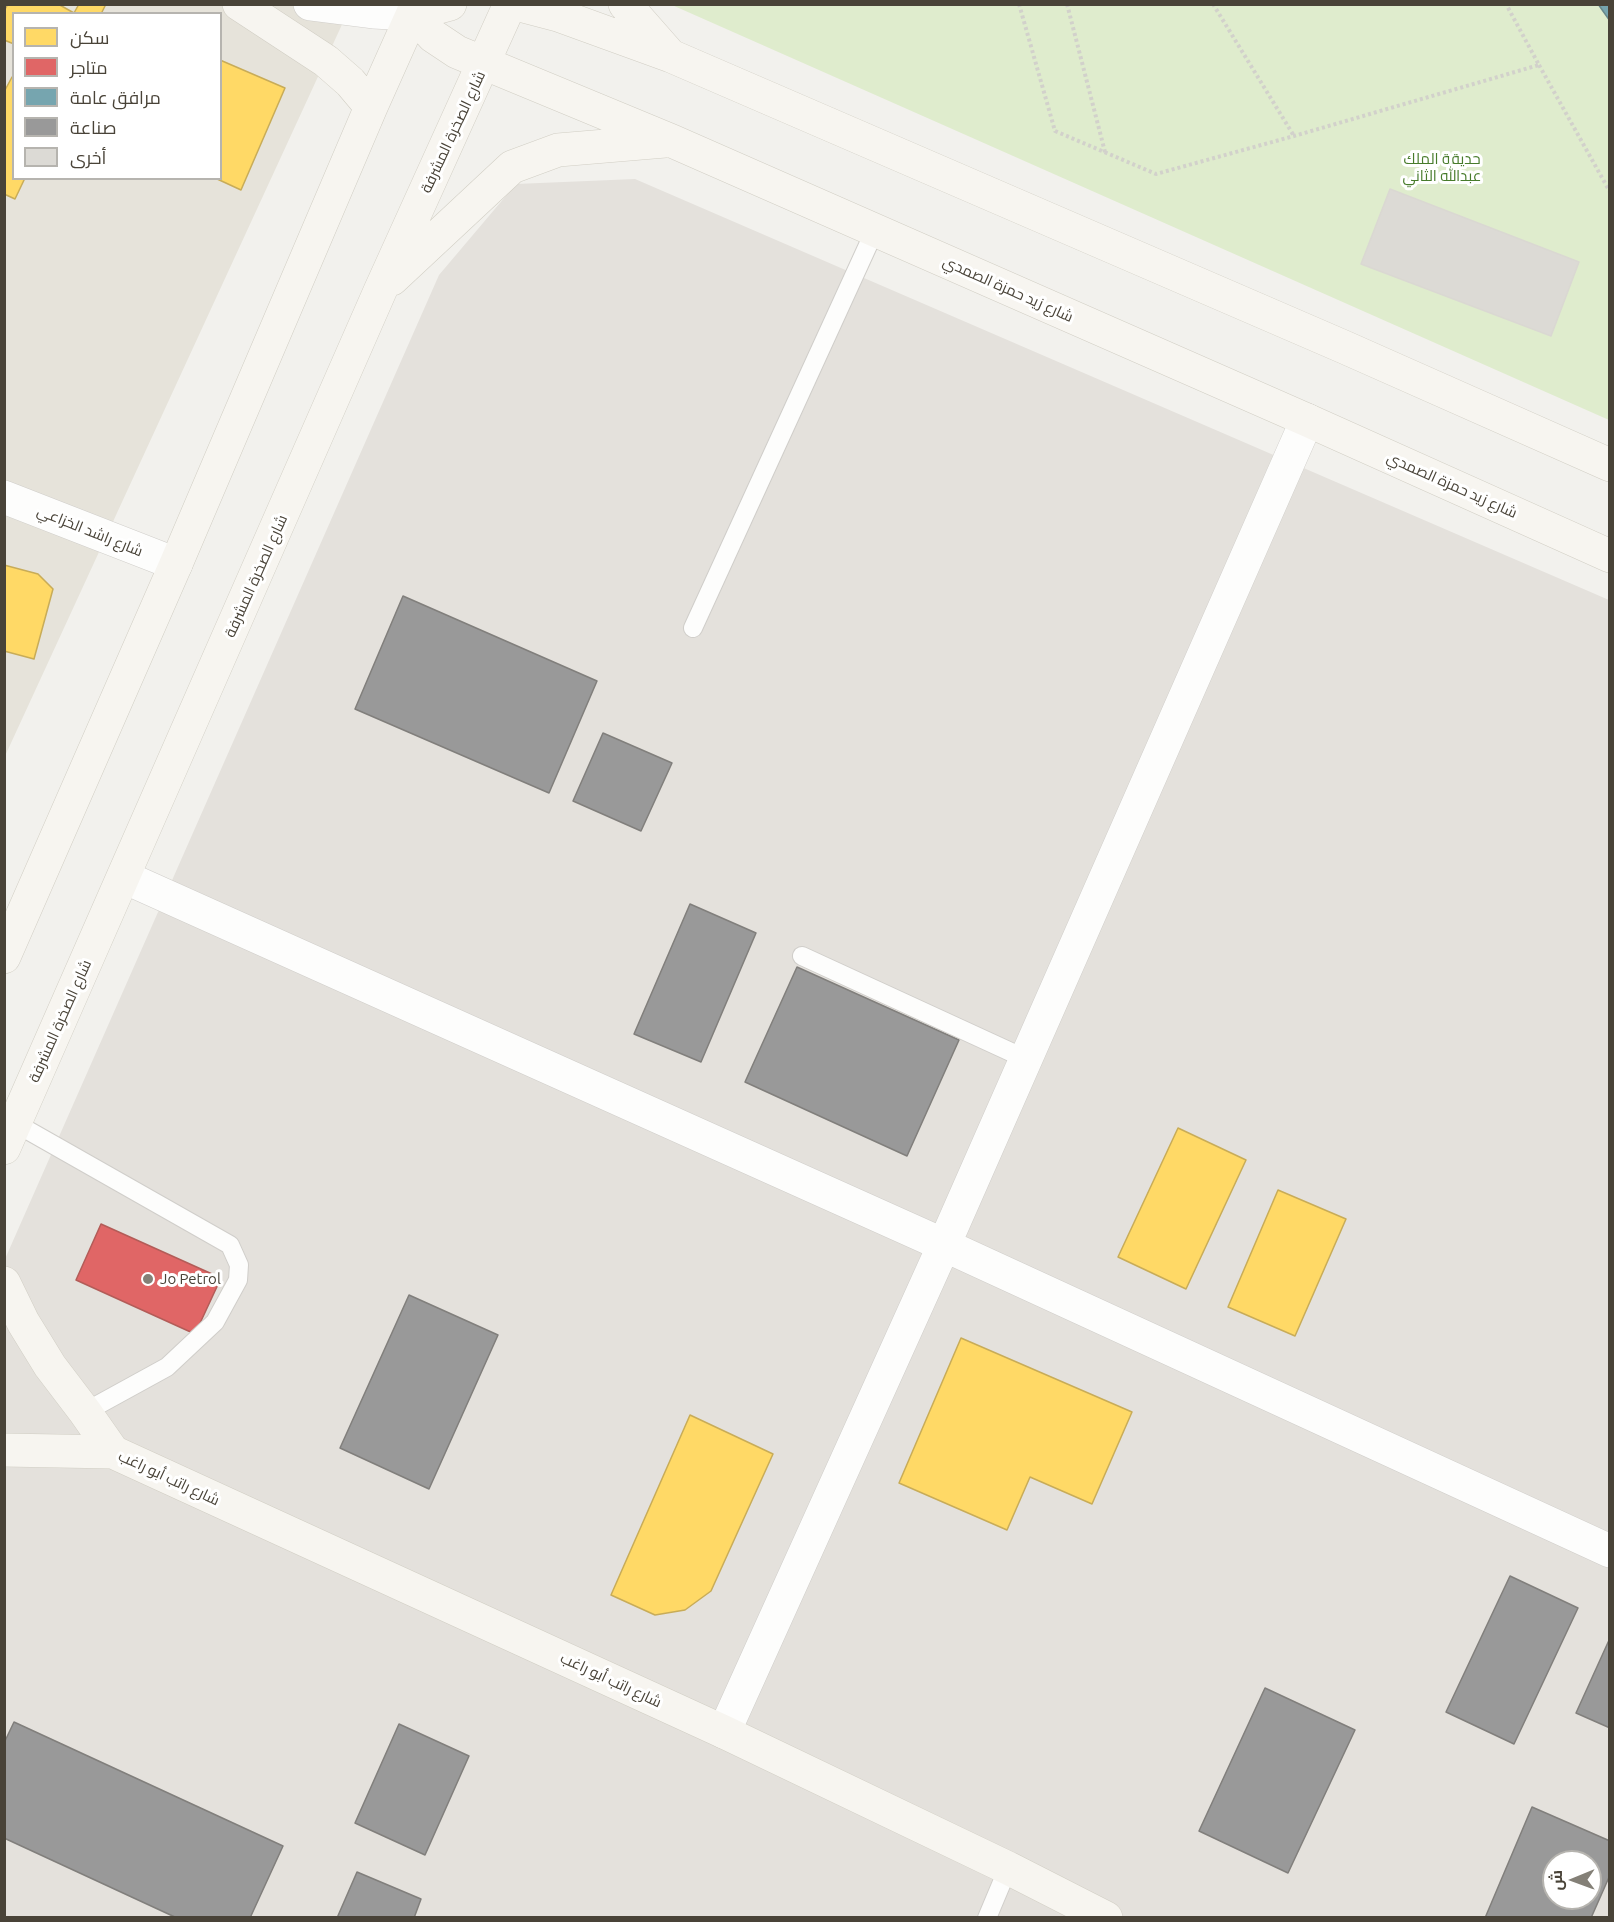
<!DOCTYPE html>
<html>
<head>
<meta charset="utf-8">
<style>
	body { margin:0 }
	#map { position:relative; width:1614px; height:1922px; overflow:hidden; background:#f2f1ed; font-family:Ubuntu,Cairo,sans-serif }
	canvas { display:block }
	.frame { position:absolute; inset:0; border:6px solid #494338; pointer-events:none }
	.legend { position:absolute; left:12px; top:12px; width:210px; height:168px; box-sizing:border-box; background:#fff; border:2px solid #b6b4af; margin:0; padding:8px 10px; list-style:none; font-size:18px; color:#494338 }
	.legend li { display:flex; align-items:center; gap:12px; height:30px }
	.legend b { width:30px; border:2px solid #b6b4af }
	.north { position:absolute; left:1542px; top:1850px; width:60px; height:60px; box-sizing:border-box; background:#fff; border:2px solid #b6b4af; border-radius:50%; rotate:269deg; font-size:16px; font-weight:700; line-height:24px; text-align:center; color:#494338 }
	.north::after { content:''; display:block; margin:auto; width:21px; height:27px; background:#848077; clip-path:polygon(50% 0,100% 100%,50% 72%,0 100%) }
</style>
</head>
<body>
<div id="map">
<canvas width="1614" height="1922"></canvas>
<div class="frame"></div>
<ul class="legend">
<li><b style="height:16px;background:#ffd966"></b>سكن</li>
<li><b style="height:16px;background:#e06666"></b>متاجر</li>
<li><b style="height:16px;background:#76a5af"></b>مرافق عامة</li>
<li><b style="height:16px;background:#999"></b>صناعة</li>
<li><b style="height:16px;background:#dcdad5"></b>أخرى</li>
</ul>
<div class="north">ش</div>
</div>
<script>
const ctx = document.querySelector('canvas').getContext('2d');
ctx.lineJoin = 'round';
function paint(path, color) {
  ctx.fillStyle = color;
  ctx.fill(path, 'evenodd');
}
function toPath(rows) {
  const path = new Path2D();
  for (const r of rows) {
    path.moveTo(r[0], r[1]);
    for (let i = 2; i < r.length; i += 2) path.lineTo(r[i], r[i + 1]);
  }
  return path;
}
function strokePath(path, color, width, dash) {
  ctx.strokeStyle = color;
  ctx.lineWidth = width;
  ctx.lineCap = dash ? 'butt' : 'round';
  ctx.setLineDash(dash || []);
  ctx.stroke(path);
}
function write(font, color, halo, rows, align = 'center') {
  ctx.font = font + ' Ubuntu,Cairo,sans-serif';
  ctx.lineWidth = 6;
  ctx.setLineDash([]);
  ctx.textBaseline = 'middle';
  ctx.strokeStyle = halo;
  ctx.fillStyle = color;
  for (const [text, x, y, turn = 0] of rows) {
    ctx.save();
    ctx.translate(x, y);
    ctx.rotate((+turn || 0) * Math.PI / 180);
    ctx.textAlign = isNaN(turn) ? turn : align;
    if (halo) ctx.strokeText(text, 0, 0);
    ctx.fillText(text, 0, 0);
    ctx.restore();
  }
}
paint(toPath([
	[5,5,351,5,5,756],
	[14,14,220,14,220,178,14,178]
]), '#e6e3da');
paint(toPath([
	[635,179,1609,600,1609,1917,5,1918,5,1259,439,275,516,184],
	[1554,1862,1590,1862,1590,1898,1554,1898]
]), '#e4e1dc');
paint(toPath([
	[672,5,1609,5,1609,420,959,132]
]), '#dfeccd');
const homes = toPath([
	[8,4,58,4,74,13,79,4,106,4,101,14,14,14,14,44,4,40,4,11,8,4],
	[220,60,285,88,241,190,215,178,220,178,220,60],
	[12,77,14,78,14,178,25,178,15,199,4,194,4,92,12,77],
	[4,565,38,574,53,589,34,659,4,651,4,565],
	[1178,1128,1246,1160,1186,1289,1118,1257,1178,1128],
	[1278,1190,1346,1219,1295,1336,1228,1307,1278,1190],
	[961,1338,1132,1412,1092,1504,1030,1477,1007,1530,899,1483,961,1338],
	[690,1415,773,1454,711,1591,685,1610,655,1615,611,1595,690,1415]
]);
paint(homes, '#ffd966');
strokePath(homes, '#c8ac58', 1.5);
const shops = toPath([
	[101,1224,221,1278,195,1334,76,1280,101,1224]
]);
paint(shops, '#e06666');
strokePath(shops, '#b35c58', 1.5);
const public = toPath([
	[1598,4,1610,4,1610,21,1598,4]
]);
paint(public, '#76a5af');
strokePath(public, '#68888b', 1.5);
const industry = toPath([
	[403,596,597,681,549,793,355,709,403,596],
	[603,733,672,763,641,831,573,801,603,733],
	[690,904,756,933,701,1062,634,1034,690,904],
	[797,967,959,1040,907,1156,745,1082,797,967],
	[409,1295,498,1335,429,1489,340,1448,409,1295],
	[1510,1576,1578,1608,1514,1744,1446,1712,1510,1576],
	[1610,1638,1610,1728,1576,1713,1610,1638],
	[1265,1688,1355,1730,1288,1873,1199,1831,1265,1688],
	[14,1722,283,1846,250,1918,177,1918,4,1838,4,1743,14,1722],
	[399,1724,469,1756,425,1855,355,1823,399,1724],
	[1532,1807,1610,1841,1610,1875,1591,1918,1485,1918,1532,1807],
	[1554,1862,1590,1862,1590,1898,1554,1898,1554,1862],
	[357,1872,421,1899,414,1918,337,1918,357,1872]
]);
paint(industry, '#999');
strokePath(industry, '#817f7c', 1.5);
const building = toPath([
	[1390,189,1579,262,1551,336,1361,264,1390,189]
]);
paint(building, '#dcdad5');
strokePath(building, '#dad8d2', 1.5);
const lane = toPath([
	[693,628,875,230],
	[802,956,1026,1059],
	[15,1123,230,1245,239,1265,238,1280,215,1322,167,1367,85,1412],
	[987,1918,1008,1868]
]);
const street = toPath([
	[310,4,373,12,413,14],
	[4,497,176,564],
	[124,877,944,1245,1610,1551],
	[724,1732,944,1245,1307,420]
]);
const secondary = toPath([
	[239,4,326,61,350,82,371,107],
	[450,4,413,14,433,36,457,52,672,141,1307,420,1610,556],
	[516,4,558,15,671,56,1344,347,1610,465],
	[625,4,668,53],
	[392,279,512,167,558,150,665,141],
	[4,957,176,564,371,107,417,4],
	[4,1148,380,291,510,4],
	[4,1283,23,1322,50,1366,85,1412,113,1452],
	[4,1450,113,1452,724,1732,1008,1868,1106,1918]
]);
strokePath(lane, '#d0ceca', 20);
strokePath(street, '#d0ceca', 34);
strokePath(secondary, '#d1cec4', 34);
strokePath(toPath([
	[1019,4,1055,131,1156,174,1294,136,1539,65,1506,4],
	[1067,4,1105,152],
	[1213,4,1294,136],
	[1539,65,1610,192]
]), '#d2d1cb', 4, [3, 3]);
strokePath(lane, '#fdfdfc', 18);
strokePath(street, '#fdfdfc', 33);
strokePath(secondary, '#f7f5f0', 33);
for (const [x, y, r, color] of [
	[148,1279,6,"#848077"]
]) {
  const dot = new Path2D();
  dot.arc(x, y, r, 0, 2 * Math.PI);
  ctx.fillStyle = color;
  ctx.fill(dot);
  strokePath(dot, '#fff', 2);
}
write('15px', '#494338', '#fff', [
	["شارع الصخرة المشرفة",453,132,-65],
	["شارع زيد حمزة الصمدي",1008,289,24],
	["شارع زيد حمزة الصمدي",1452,485,24],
	["شارع راشد الخزاعي",90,531,22],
	["شارع الصخرة المشرفة",256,576,-66],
	["شارع الصخرة المشرفة",60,1021,-66],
	["شارع راتب أبو راغب",169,1478,25],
	["شارع راتب أبو راغب",611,1680,25]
]);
write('15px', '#477b2b', '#fff', [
	["حديقة الملك",1442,159],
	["عبدالله الثاني",1442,176]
]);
write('15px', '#494338', '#fff', [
	["Jo Petrol",160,1279]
], 'left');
</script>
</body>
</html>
